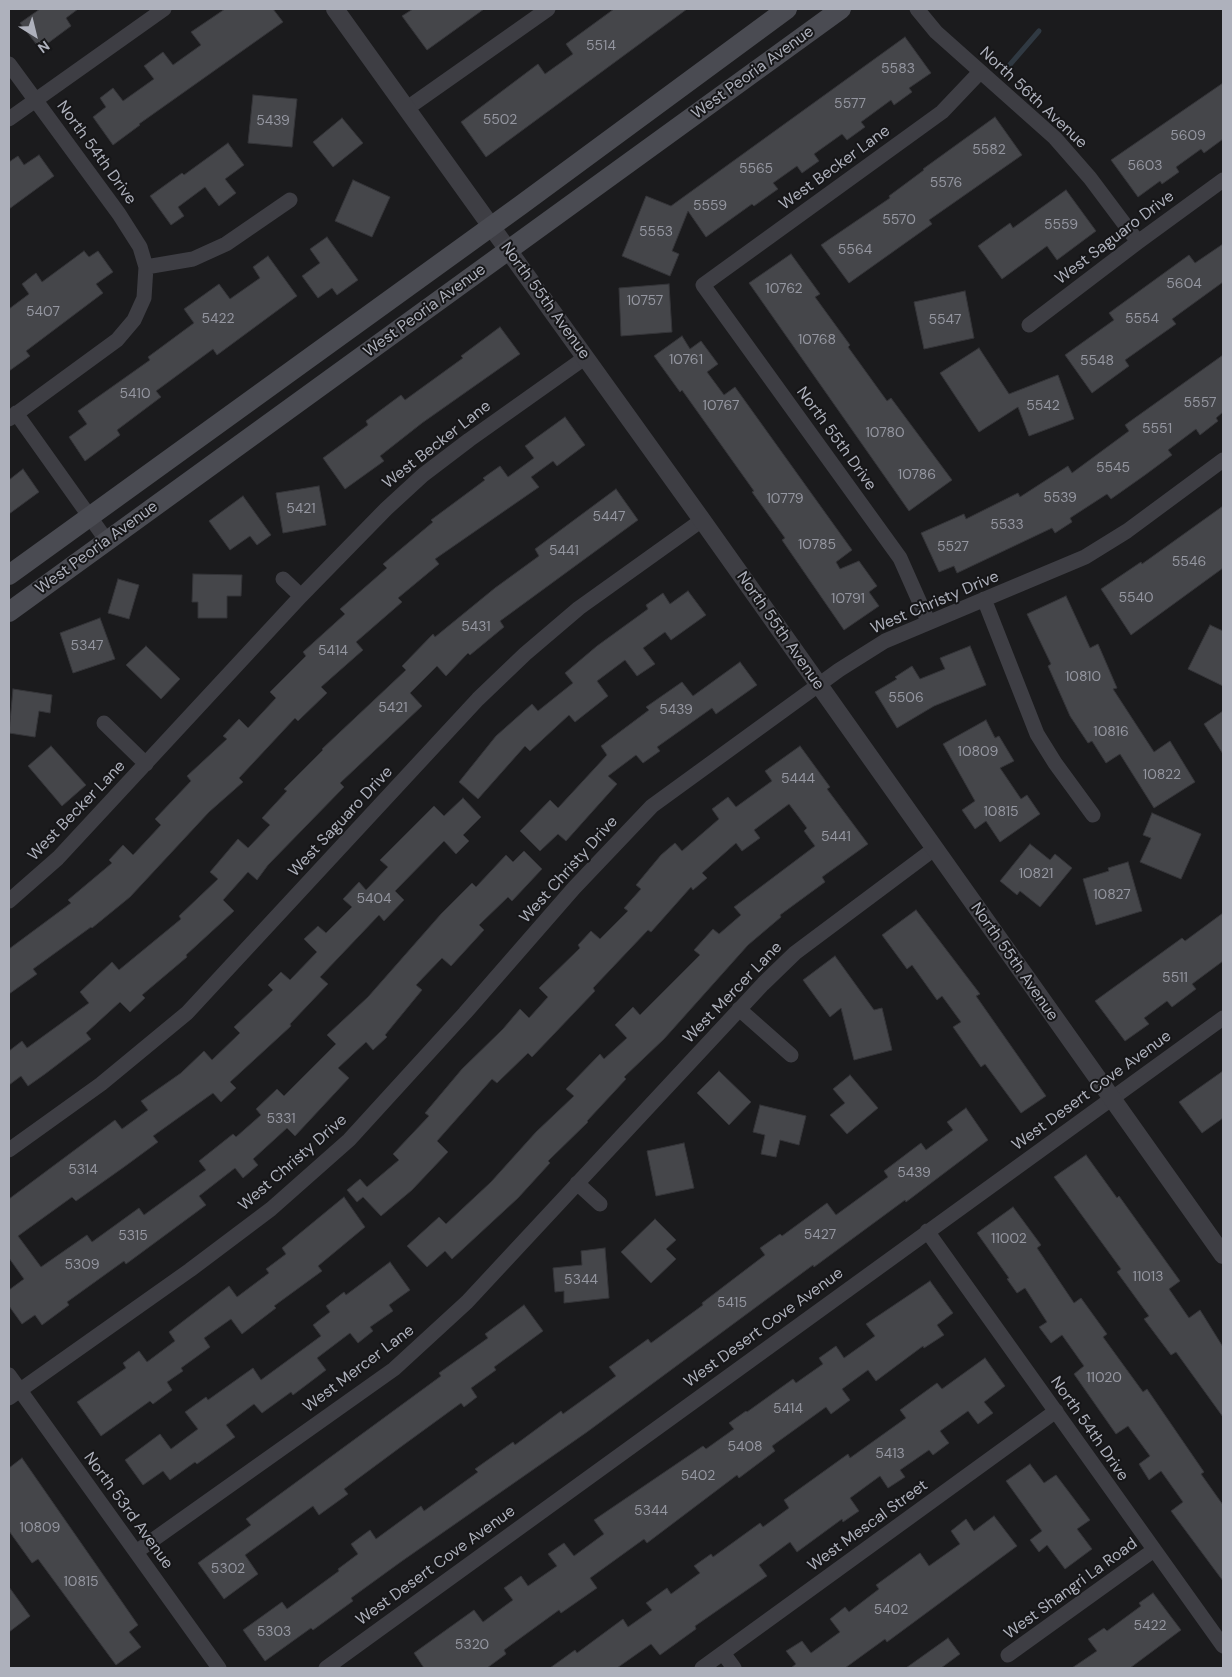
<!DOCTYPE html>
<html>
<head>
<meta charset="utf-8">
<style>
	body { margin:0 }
	#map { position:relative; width:1232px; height:1677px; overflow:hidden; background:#1b1b1d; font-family:"DM Sans",sans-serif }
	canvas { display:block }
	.frame { position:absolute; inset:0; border:10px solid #aeb1bc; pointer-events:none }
	.north { position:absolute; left:10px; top:10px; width:50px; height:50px; -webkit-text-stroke:4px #161618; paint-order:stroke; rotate:144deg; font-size:14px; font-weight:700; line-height:20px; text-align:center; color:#aeb1bc }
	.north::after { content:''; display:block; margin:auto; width:18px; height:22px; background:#aeb1bc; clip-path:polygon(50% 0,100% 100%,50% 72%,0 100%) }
</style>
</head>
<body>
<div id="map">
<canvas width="1232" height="1677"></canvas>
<div class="frame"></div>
<div class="north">N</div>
</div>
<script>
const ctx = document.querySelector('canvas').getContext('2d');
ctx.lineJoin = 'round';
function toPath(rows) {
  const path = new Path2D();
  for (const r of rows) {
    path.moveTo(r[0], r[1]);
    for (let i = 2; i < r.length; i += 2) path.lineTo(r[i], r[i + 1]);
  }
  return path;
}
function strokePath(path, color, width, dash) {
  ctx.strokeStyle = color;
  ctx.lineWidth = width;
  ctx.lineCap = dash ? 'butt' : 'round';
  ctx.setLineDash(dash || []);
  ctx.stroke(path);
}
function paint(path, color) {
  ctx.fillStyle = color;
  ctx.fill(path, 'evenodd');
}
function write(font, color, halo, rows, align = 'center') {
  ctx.font = font + ' "DM Sans",sans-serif';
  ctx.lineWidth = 4;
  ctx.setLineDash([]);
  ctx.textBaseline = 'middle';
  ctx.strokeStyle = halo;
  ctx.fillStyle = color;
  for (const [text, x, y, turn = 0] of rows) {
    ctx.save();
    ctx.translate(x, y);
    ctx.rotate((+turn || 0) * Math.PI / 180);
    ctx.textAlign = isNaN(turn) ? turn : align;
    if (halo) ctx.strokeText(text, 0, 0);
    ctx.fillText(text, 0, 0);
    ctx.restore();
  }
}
strokePath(toPath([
	[1007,68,1039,31]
]), '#303942', 5);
const building = toPath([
	[40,9,78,9,66,18,71,26,40,49,20,23,40,9],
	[225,9,273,9,283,22,139,124,140,125,113,145,93,117,106,107,100,98,113,88,123,101,154,79,144,66,163,52,173,65,201,45,191,32,225,9],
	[413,9,484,9,427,50,402,16,413,9],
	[614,9,687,9,486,157,461,122,538,64,545,74,573,54,566,44,614,9],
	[905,37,931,73,909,88,912,92,894,105,891,100,861,122,865,127,847,140,842,134,814,154,819,161,802,173,797,166,773,183,778,189,754,206,752,204,706,237,688,211,672,251,679,254,670,276,622,256,646,196,671,206,905,37],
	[1223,83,1223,139,1204,153,1201,149,1176,167,1179,172,1162,184,1160,181,1138,197,1111,160,1223,83],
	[253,95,297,99,292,147,248,143,253,95],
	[995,117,1022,155,929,220,932,224,849,283,821,245,890,198,889,196,924,170,923,169,995,117],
	[342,118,363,143,333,167,313,142,342,118],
	[228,143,244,165,225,179,236,193,219,206,205,187,178,207,184,216,171,225,150,196,182,173,184,175,228,143],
	[39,155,54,176,9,209,9,162,18,156,24,165,39,155],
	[353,180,390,197,372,237,335,221,353,180],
	[1066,190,1096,231,1057,260,1047,246,1002,279,978,246,1010,223,1013,228,1066,190],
	[327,237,358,280,337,295,332,288,318,298,302,276,320,263,310,249,327,237],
	[1223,244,1223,282,1172,319,1176,324,1125,360,1129,366,1092,393,1065,355,1114,320,1109,313,1189,255,1195,263,1223,244],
	[84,251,89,257,98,251,113,272,96,284,103,293,26,351,30,356,9,371,9,309,29,294,22,284,36,273,42,282,84,251],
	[791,254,820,294,815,297,850,345,848,347,887,401,891,398,952,480,909,511,749,283,791,254],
	[268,256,297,296,217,355,213,349,156,391,161,397,117,430,120,435,85,461,69,437,87,424,78,411,150,360,148,357,194,323,184,309,219,284,230,299,260,278,253,267,268,256],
	[669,284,672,332,621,336,619,288,669,284],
	[965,291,974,338,924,349,914,302,965,291],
	[500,327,520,354,422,423,380,456,384,461,345,489,323,458,368,425,366,421,401,395,405,400,463,358,461,356,500,327],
	[682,336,690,349,701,341,718,364,707,372,724,395,735,387,852,550,836,562,840,569,859,561,877,586,869,592,879,606,844,630,782,540,785,538,752,492,754,491,682,390,680,392,654,356,682,336],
	[979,348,1009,394,1058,375,1074,419,1029,436,1018,407,979,432,940,373,979,348],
	[1223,355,1223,412,1216,418,1218,421,1200,435,1196,429,1168,450,1172,455,1145,475,1111,499,1107,494,1070,518,1072,522,1055,533,1052,528,957,573,954,566,939,572,921,533,964,514,966,519,1018,493,1020,497,1068,466,1072,473,1129,431,1125,425,1223,355],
	[565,417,585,445,557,466,553,461,531,477,539,487,435,559,439,564,398,598,402,602,356,642,363,650,321,687,327,693,298,721,295,718,239,778,243,782,209,812,130,897,92,928,91,927,33,969,37,974,9,994,9,949,71,903,68,900,112,863,109,860,123,845,133,855,161,825,155,819,191,781,187,776,227,739,223,736,239,719,248,728,276,698,270,692,306,656,303,652,345,614,340,609,387,568,383,564,433,522,431,520,485,480,483,478,500,466,508,477,534,458,525,446,565,417],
	[23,469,39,492,9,514,9,480,23,469],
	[319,486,326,525,283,533,276,493,319,486],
	[616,489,638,520,500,621,504,627,470,655,468,653,446,676,437,666,410,693,422,706,340,783,344,787,268,865,257,880,248,872,223,900,234,911,186,955,187,957,142,995,145,998,130,1012,120,1002,86,1033,91,1039,45,1074,28,1086,21,1076,9,1085,9,1051,22,1041,27,1048,89,1003,80,992,112,962,119,970,181,919,179,916,218,879,210,872,238,839,248,848,270,825,262,818,287,791,284,789,323,750,322,749,406,670,402,666,433,634,435,637,495,588,539,556,535,549,616,489],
	[243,496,271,535,257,545,250,536,230,550,209,521,243,496],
	[1223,506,1223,568,1131,635,1101,589,1141,562,1142,564,1223,506],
	[193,574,242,575,241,596,227,596,227,618,198,618,198,602,192,602,193,574],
	[118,579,139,585,129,619,108,613,118,579],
	[688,591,706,615,671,640,665,632,643,648,655,664,637,676,625,660,597,681,608,696,575,722,569,715,530,751,525,746,478,799,459,782,496,736,532,704,538,711,573,683,565,673,597,646,648,609,646,605,663,593,670,604,688,591],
	[1066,596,1090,648,1098,644,1117,688,1113,689,1154,752,1170,741,1195,782,1154,808,1120,754,1106,763,1092,741,1088,743,1070,716,1048,666,1051,664,1027,614,1066,596],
	[100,618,115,659,73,673,60,633,100,618],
	[1210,625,1223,631,1223,686,1188,669,1210,625],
	[146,646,180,679,161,699,126,665,146,646],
	[970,646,986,685,934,706,897,728,875,692,897,679,895,677,912,666,920,679,945,669,940,658,970,646],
	[740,662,757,685,716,714,712,708,657,747,660,751,643,763,636,755,608,776,617,784,566,841,558,834,540,851,520,831,550,800,558,808,607,755,601,746,649,710,646,707,682,682,693,696,740,662],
	[13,689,52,695,50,713,39,711,35,737,9,733,13,689],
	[1223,711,1223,754,1204,724,1223,711],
	[986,720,995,738,999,736,1014,761,1000,768,1021,799,1027,795,1040,814,1000,842,986,821,975,829,962,810,975,801,943,744,986,720],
	[51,746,86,785,62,806,28,766,51,746],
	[800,746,830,787,827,789,868,844,822,877,825,882,780,915,781,917,748,945,664,1039,624,1077,626,1079,587,1121,588,1122,548,1161,550,1163,518,1198,452,1259,445,1251,427,1267,407,1246,439,1217,446,1224,491,1182,536,1132,574,1096,566,1089,600,1054,604,1059,627,1038,615,1025,633,1007,640,1015,700,955,694,950,713,929,719,934,741,915,734,907,815,846,804,831,807,828,789,804,754,830,760,838,742,851,736,843,702,873,707,878,693,890,691,887,651,932,648,930,593,988,595,991,532,1057,528,1053,497,1083,492,1079,437,1141,448,1152,412,1190,381,1216,363,1197,357,1202,347,1190,360,1179,367,1187,399,1160,393,1154,429,1116,425,1113,462,1069,503,1029,520,1009,529,1018,548,997,539,988,580,948,578,945,591,931,600,939,628,911,624,908,641,889,636,885,661,855,675,843,682,851,719,819,712,809,728,797,736,807,772,781,765,771,800,746],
	[463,798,481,817,463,835,469,841,456,854,444,841,395,891,404,900,384,921,379,915,320,977,328,984,290,1024,291,1026,230,1082,236,1088,221,1102,213,1093,153,1136,158,1142,124,1167,76,1201,72,1197,18,1236,41,1267,87,1235,92,1242,139,1208,144,1215,206,1170,199,1161,233,1134,236,1137,261,1115,256,1109,277,1089,284,1096,336,1044,327,1035,368,997,441,914,472,883,476,887,506,855,513,862,524,851,542,869,512,901,508,897,479,925,484,930,451,966,442,958,416,985,422,990,385,1035,387,1037,373,1050,366,1042,338,1068,349,1078,295,1136,287,1128,253,1159,258,1165,243,1178,235,1168,199,1196,206,1205,126,1264,124,1261,67,1302,69,1305,42,1325,35,1315,22,1324,9,1306,9,1290,24,1279,9,1258,9,1199,115,1120,122,1129,148,1110,141,1101,181,1073,204,1051,212,1060,240,1033,234,1027,273,990,268,985,281,972,290,980,317,952,304,939,318,926,326,933,352,907,343,899,359,882,366,890,388,867,380,860,434,806,444,816,463,798],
	[1152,813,1201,834,1181,879,1140,862,1151,838,1143,835,1152,813],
	[1030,844,1050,860,1055,854,1072,868,1040,907,1020,891,1017,895,1000,881,1030,844],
	[1128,862,1142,911,1096,925,1083,879,1109,871,1108,868,1128,862],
	[916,910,980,994,976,996,1046,1096,1021,1113,985,1064,981,1067,953,1027,961,1022,942,996,937,1000,912,965,907,969,882,935,916,910],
	[1223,913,1223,961,1192,984,1196,989,1172,1007,1167,1001,1144,1018,1149,1024,1125,1041,1095,1001,1182,938,1185,941,1223,913],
	[835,956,874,1010,882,1008,892,1050,854,1060,841,1008,830,1017,803,980,835,956],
	[719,1071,751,1102,729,1125,697,1093,719,1071],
	[1223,1071,1223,1118,1202,1133,1179,1102,1223,1071],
	[850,1075,878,1108,847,1134,830,1115,845,1103,833,1089,850,1075],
	[760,1105,806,1116,799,1145,780,1140,776,1157,761,1154,765,1135,753,1132,760,1105],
	[966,1108,988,1140,906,1202,905,1200,814,1267,813,1265,587,1432,402,1561,351,1598,353,1601,313,1630,311,1628,265,1661,243,1630,282,1602,287,1609,339,1571,338,1569,358,1554,351,1544,370,1530,376,1539,421,1506,424,1511,478,1472,475,1469,513,1442,515,1445,561,1411,563,1414,616,1376,609,1367,648,1339,651,1343,703,1305,702,1303,765,1255,760,1248,780,1234,782,1236,827,1203,836,1215,888,1177,884,1171,921,1143,926,1150,953,1130,947,1122,966,1108],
	[684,1143,694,1188,656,1196,647,1151,684,1143],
	[1086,1155,1117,1198,1119,1196,1180,1281,1169,1289,1189,1318,1200,1310,1223,1347,1223,1417,1176,1352,1171,1355,1144,1319,1149,1316,1117,1272,1121,1269,1054,1177,1086,1155],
	[344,1197,365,1227,318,1266,322,1271,274,1306,276,1308,242,1334,231,1319,204,1338,210,1347,181,1368,183,1371,167,1382,172,1390,153,1404,150,1401,101,1436,77,1402,126,1368,123,1363,139,1351,147,1362,175,1341,169,1332,229,1286,237,1297,269,1273,266,1269,286,1254,282,1248,344,1197],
	[1013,1207,1041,1245,1037,1248,1074,1303,1081,1298,1107,1334,1103,1337,1143,1392,1147,1389,1204,1472,1201,1474,1223,1505,1223,1581,1171,1511,1183,1502,1161,1471,1149,1480,1139,1464,1150,1456,1128,1426,1116,1434,1074,1374,1084,1366,1062,1335,1051,1343,1039,1327,1047,1322,1025,1288,1017,1293,1007,1279,1009,1278,977,1233,1013,1207],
	[655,1219,676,1240,666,1249,676,1259,651,1283,621,1252,655,1219],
	[605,1248,609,1298,564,1303,564,1291,555,1292,553,1268,582,1265,581,1251,605,1248],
	[390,1262,410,1290,389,1305,393,1311,370,1327,373,1331,358,1343,350,1333,317,1358,326,1370,293,1395,291,1392,262,1413,254,1404,226,1425,235,1437,197,1464,195,1462,170,1480,163,1471,143,1485,125,1460,160,1434,171,1449,198,1429,185,1412,206,1397,208,1400,253,1368,261,1380,321,1336,313,1325,330,1312,326,1306,344,1292,346,1295,390,1262],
	[930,1281,953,1313,937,1325,944,1335,924,1348,923,1346,876,1381,868,1370,842,1389,850,1400,831,1414,826,1407,772,1446,775,1451,739,1478,737,1475,647,1543,644,1539,590,1578,597,1588,561,1613,559,1610,504,1650,506,1654,487,1668,424,1668,414,1653,474,1610,483,1622,513,1600,504,1588,521,1576,528,1586,557,1566,548,1554,564,1543,574,1556,604,1534,594,1520,703,1446,706,1449,734,1429,729,1423,746,1411,747,1412,793,1379,796,1383,823,1364,819,1358,836,1346,844,1358,875,1336,866,1324,930,1281],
	[524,1305,543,1331,494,1367,496,1370,471,1388,477,1397,464,1407,461,1403,402,1446,344,1489,348,1494,319,1515,313,1506,245,1555,258,1574,224,1599,198,1563,251,1525,246,1519,441,1376,439,1373,488,1338,485,1334,524,1305],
	[985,1358,1005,1386,984,1402,993,1413,978,1424,968,1411,940,1431,949,1443,933,1455,929,1450,900,1470,905,1477,888,1488,880,1476,850,1498,859,1511,843,1522,842,1519,797,1552,790,1542,759,1565,767,1576,695,1626,696,1629,660,1655,651,1644,617,1668,550,1668,575,1650,577,1653,623,1619,628,1627,652,1610,646,1603,667,1588,671,1594,700,1573,694,1566,711,1554,713,1557,760,1523,763,1527,789,1508,784,1500,848,1454,850,1458,906,1418,900,1410,937,1383,942,1389,985,1358],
	[22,1458,138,1625,129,1632,141,1647,116,1665,38,1559,32,1563,9,1531,9,1468,22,1458],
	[1030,1464,1044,1483,1056,1475,1090,1520,1077,1529,1092,1549,1065,1569,1047,1545,1039,1552,1030,1540,1042,1531,1006,1481,1030,1464],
	[994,1516,1017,1546,887,1642,885,1639,845,1668,791,1668,796,1664,786,1651,802,1641,811,1653,840,1632,830,1619,845,1607,849,1612,879,1589,876,1585,920,1553,929,1566,960,1544,951,1531,966,1519,974,1531,994,1516],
	[9,1587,30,1616,9,1632,9,1587],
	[1153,1593,1181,1630,1130,1668,1072,1668,1097,1651,1088,1639,1104,1628,1107,1631,1141,1606,1139,1603,1153,1593],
	[948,1638,960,1654,941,1668,906,1668,948,1638]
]);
paint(building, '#45464a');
strokePath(building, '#353539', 1);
strokePath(toPath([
	[917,9,936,32,1055,138,1090,178,1138,242],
	[9,64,119,214,140,247,146,267,144,298,134,320,117,340,9,419],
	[406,109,548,9],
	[9,119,164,9],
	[146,267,193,259,226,244,290,200],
	[1029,325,1138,242,1223,180],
	[16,413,107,541],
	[283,579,301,596],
	[984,599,1037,734,1055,763,1093,815],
	[928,621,900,558,703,285,942,112,980,72],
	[104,723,146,764],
	[9,901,58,858,301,596,386,509,423,475,469,440,586,357],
	[739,1009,791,1055],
	[9,1150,101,1084,187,1013,478,699,525,654,579,608,702,520],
	[577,1183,600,1204],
	[927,1231,1223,1646],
	[9,1375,219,1668],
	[9,1398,190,1270,271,1209,349,1140,465,1013,574,888,652,806,839,670,885,641,1085,557,1127,531,1223,460],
	[136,1552,394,1369,467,1302,763,984,795,953,934,849],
	[723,1653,734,1668],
	[1008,1655,1154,1550],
	[326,1668,1223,1018],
	[702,1668,1056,1411]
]), '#3e3e44', 15);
strokePath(toPath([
	[335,9,702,520,1223,1255]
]), '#3e3e44', 18);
strokePath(toPath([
	[9,575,521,205,787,9],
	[9,612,841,9]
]), '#4a4b52', 20);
write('14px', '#9496a0', null, [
	["5514",601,46],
	["5583",898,69],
	["5577",850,104],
	["5502",500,120],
	["5439",273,121],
	["5609",1188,136],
	["5582",989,150],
	["5603",1145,166],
	["5565",756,169],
	["5576",946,183],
	["5559",710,206],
	["5570",899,220],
	["5559",1061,225],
	["5553",656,232],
	["5564",855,250],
	["5604",1184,284],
	["10762",784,289],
	["10757",645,301],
	["5407",43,312],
	["5422",218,319],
	["5554",1142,319],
	["5547",945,320],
	["10768",817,340],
	["10761",686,360],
	["5548",1097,361],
	["5410",135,394],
	["5557",1200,403],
	["10767",721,406],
	["5542",1043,406],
	["5551",1157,429],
	["10780",885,433],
	["5545",1113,468],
	["10786",917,475],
	["5539",1060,498],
	["10779",785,499],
	["5421",301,509],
	["5447",609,517],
	["5533",1007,525],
	["10785",817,545],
	["5527",953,547],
	["5441",564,551],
	["5546",1189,562],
	["5540",1136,598],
	["10791",848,599],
	["5431",476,627],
	["5347",87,646],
	["5414",333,651],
	["10810",1083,677],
	["5506",906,698],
	["5421",393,708],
	["5439",676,710],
	["10816",1111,732],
	["10809",978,752],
	["10822",1162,775],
	["5444",798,779],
	["10815",1001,812],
	["5441",836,837],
	["10821",1036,874],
	["10827",1112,895],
	["5404",374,899],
	["5511",1175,978],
	["5331",281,1119],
	["5314",83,1170],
	["5439",914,1173],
	["5427",820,1235],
	["5315",133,1236],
	["11002",1009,1239],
	["5309",82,1265],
	["11013",1148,1277],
	["5344",581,1280],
	["5415",732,1303],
	["11020",1104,1378],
	["5414",788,1409],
	["5408",745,1447],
	["5413",890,1454],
	["5402",698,1476],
	["5344",651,1511],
	["10809",40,1528],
	["5302",228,1569],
	["10815",81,1582],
	["5402",891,1610],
	["5422",1150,1626],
	["5303",274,1632],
	["5320",472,1645]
]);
write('16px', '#aeb1bc', '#161618', [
	["West Peoria Avenue",753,73,-36],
	["North 56th Avenue",1033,98,43],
	["North 54th Drive",96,153,54],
	["West Becker Lane",835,168,-36],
	["West Saguaro Drive",1115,238,-37],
	["North 55th Avenue",545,301,54],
	["West Peoria Avenue",425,311,-36],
	["North 55th Drive",836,439,54],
	["West Becker Lane",437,445,-38],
	["West Peoria Avenue",97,548,-36],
	["West Christy Drive",935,603,-23],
	["North 55th Avenue",780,631,55],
	["West Becker Lane",77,811,-46],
	["West Saguaro Drive",341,822,-47],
	["West Christy Drive",569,870,-48],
	["North 55th Avenue",1014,962,55],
	["West Mercer Lane",733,993,-46],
	["West Desert Cove Avenue",1092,1091,-36],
	["West Christy Drive",293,1163,-41],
	["West Desert Cove Avenue",764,1328,-36],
	["West Mercer Lane",359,1369,-37],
	["North 54th Drive",1089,1429,55],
	["North 53rd Avenue",128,1511,54],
	["West Mescal Street",868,1526,-36],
	["West Desert Cove Avenue",436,1566,-36],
	["West Shangri La Road",1071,1589,-36]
]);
</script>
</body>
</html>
